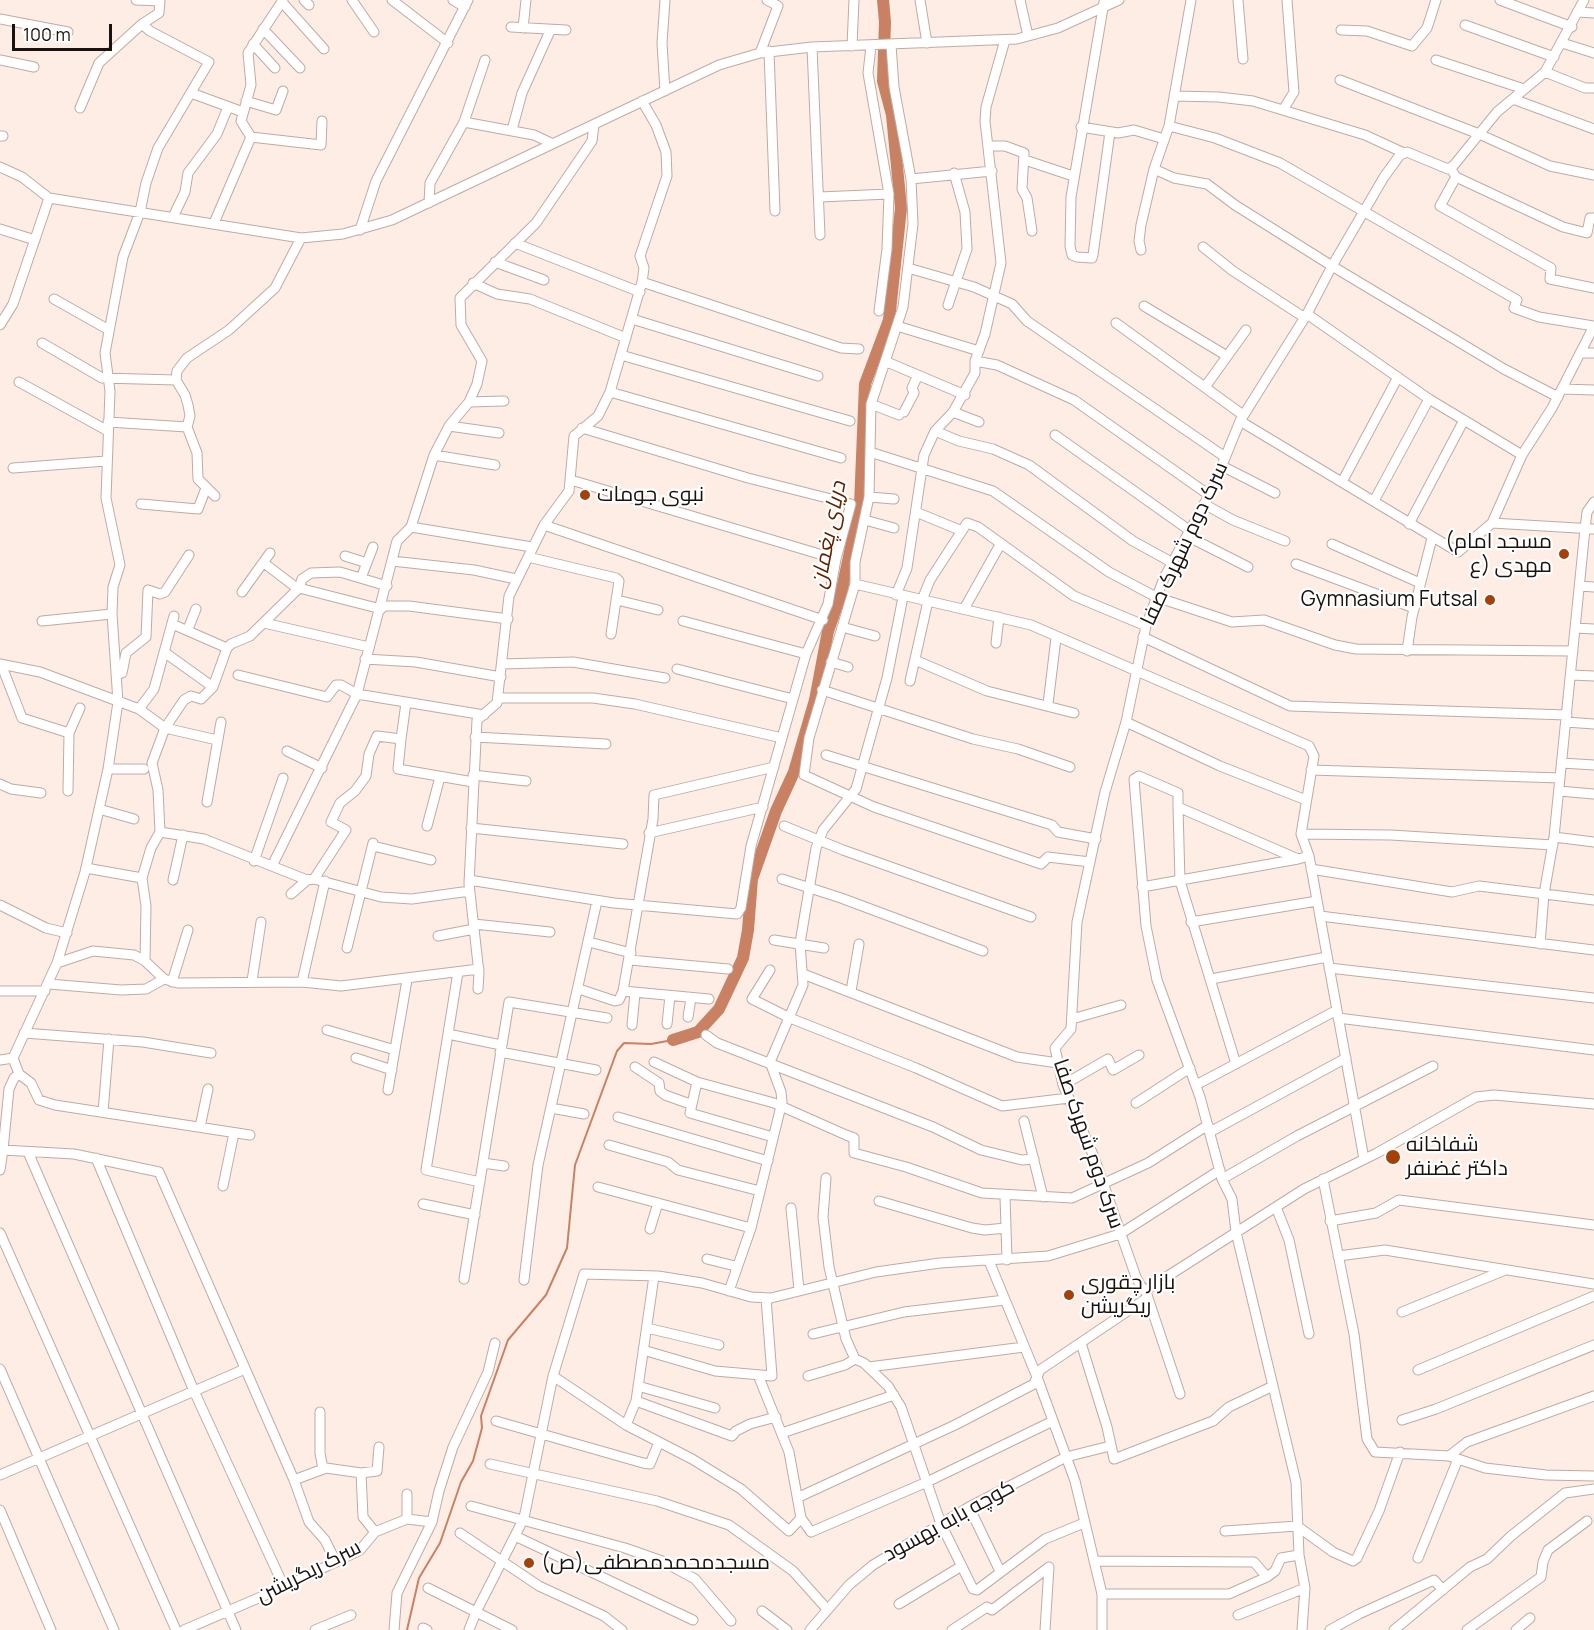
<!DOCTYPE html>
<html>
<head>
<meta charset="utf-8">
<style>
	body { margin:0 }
	#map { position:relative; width:1594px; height:1630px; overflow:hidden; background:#feede5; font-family:Manrope,sans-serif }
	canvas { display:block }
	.scale { position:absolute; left:12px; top:24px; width:100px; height:27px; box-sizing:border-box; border:3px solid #1a120f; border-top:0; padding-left:8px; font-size:18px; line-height:21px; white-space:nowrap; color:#1a120f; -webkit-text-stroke:4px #fff; paint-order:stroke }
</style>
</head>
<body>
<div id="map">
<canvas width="1594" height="1630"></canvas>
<div class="scale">100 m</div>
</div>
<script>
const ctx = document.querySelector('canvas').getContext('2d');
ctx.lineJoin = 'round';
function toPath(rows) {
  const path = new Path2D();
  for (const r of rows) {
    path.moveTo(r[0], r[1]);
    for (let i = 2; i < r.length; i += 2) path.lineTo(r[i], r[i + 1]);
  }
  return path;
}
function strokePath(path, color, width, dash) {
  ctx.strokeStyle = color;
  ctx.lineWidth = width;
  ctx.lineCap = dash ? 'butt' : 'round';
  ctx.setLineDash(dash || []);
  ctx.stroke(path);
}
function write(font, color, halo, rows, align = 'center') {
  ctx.font = font + ' Manrope,Cairo,sans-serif';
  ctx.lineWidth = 4.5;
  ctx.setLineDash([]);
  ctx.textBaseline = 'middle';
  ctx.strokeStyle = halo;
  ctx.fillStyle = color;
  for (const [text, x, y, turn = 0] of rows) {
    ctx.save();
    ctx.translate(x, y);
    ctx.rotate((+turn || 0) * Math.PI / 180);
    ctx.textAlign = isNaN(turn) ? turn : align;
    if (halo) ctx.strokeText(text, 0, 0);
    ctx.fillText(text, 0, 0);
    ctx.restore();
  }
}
strokePath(toPath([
	[407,1630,419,1578,440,1543,461,1482,473,1461,482,1428,481,1416,508,1340,546,1295,567,1248,575,1165,617,1051,624,1043,651,1044,673,1040]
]), '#c88163', 2);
strokePath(toPath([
	[673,1040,698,1032,719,1009,743,958,748,930,752,879,776,811,794,772,815,700,828,631,841,594,860,505,865,384,889,320,901,208,892,115,883,81,885,22,883,0]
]), '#c88163', 12);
const minor = toPath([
	[136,0,160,1],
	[283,0,248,53,251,85,241,121,251,137,321,145,322,121],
	[304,0,309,5],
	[352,0,374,32],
	[392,0,448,43],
	[453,0,465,7],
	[665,0,662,43,665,91],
	[920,0,927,43],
	[1020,0,1028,36],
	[1238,0,1243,59],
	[1500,0,1572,27],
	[282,2,324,49],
	[1104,2,1071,197,1070,246,1072,255,1077,257,1092,258,1093,255,1110,132],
	[1577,12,1594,13],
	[0,19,68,32],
	[1465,25,1554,57],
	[511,27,566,30],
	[523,28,526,0],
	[263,29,300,68],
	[1341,30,1367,31,1412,46,1427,28,1436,0],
	[1562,43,1594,53],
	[253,44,275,68],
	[891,45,894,87,911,179,913,224,903,307,871,404,899,415],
	[852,46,854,0],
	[871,46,868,73,889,194,887,249,879,311],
	[812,47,820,235],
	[769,51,775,211],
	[760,53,778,6,767,0],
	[0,60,34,67],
	[1436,60,1524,89],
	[1545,72,1585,88,1594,88],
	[1340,80,1479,134,1550,166,1594,175],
	[191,93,243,112],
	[1174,96,1219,97,1253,101,1365,135,1404,153],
	[1513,99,1594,129],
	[246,101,276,110,283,91],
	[80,108,99,63,142,24,159,13,160,0],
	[1283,110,1294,92,1287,0],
	[464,122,534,135,551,143],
	[1169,126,1215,138,1280,163,1517,300,1514,308,1539,317,1594,326],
	[1081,127,1118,133,1134,130,1164,139],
	[512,130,522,93,550,31],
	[0,136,3,136],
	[988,146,1005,146,1024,153,1022,189,1027,198,1032,231],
	[1025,160,1073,176],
	[0,167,22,177,49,198,301,238,343,234,392,220,719,65,760,53,812,47,1017,39,1058,28,1119,0],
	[1154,169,1174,178,1207,184,1235,205,1332,266,1504,369,1558,397],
	[1453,172,1456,177,1563,227,1587,233,1590,218,1594,218],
	[1456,177,1440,206,1551,268,1550,279,1594,288],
	[911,179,992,171],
	[820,197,889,194],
	[429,203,430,183,464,122,485,60],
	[173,217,185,192,188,173,217,134,228,107],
	[214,223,251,137],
	[0,229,35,240],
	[360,230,376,181,468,0],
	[515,243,640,292],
	[1203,247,1233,271,1305,318],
	[1141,250,1139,241,1141,225,1154,169,1169,126,1191,0],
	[495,262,544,280],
	[908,268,974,287,1012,304,1027,321,1225,457],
	[642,282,841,348,859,349],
	[473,283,497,294,530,299,626,338],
	[54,299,109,330],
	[948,305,967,249,965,212,954,173],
	[1144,306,1227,356],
	[1307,314,1429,399,1522,455],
	[632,319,818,376],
	[1116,323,1243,415],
	[0,325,13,304,49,198],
	[897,326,979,351],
	[42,343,102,378,176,380],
	[1580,353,1594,353],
	[621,355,850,421],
	[975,361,997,365,1074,400,1209,495],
	[887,362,965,395],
	[19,382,108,431],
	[1205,387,1246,330],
	[1562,389,1594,390],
	[610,392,841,458],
	[469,402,504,401],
	[871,404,869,497,855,562,855,584,809,738,804,775,874,807,1041,864,1048,857,1090,862],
	[904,412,914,393,912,388,918,375],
	[953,412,979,422],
	[1240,421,1458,552,1492,523,1522,455,1552,408,1594,326],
	[108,422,187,427],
	[449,426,499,433],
	[935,431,959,441,993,449,1029,465,1133,541,1173,563],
	[1055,435,1189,530],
	[870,452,993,491,1109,572,1156,597,1232,622,1264,620,1335,645,1356,649,1573,651],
	[434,455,495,465],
	[1222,466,1275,493],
	[13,468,106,461],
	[571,480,836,559],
	[1342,482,1398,377],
	[215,496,198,479,197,453,187,427,190,416,188,405,185,395,176,380,177,371,187,358,229,330,275,288,301,238],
	[869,497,894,499],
	[1374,501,1429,399],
	[141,504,198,509,206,488],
	[1204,504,1233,520,1285,541],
	[916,512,962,531],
	[865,520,894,528],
	[1492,523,1594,529],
	[1409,524,1464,420],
	[544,525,823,620],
	[411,527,532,547],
	[1187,536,1248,567],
	[1332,544,1420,583],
	[345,556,367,563],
	[528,557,616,578,619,581,611,634],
	[392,561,474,570,516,579],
	[264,563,298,589],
	[1296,564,1414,608],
	[361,578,373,547],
	[855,584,1031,625,1309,746,1314,756,1301,834,1309,856,1364,1159],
	[1580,586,1594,587],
	[299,588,381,609,384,606,409,606,508,619],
	[242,592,270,553],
	[896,595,907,568,924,455,935,431,953,412,975,373,975,361,985,334,1001,263,985,121,986,107,1005,40],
	[617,600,658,610],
	[922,600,930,580,967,523,978,527,1074,596,1146,626],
	[964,609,1001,543],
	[42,621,112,614],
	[683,621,806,654],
	[264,623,369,647],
	[172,624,227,648],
	[842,627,875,636],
	[1575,628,1594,629],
	[188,629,196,609],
	[1143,637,1290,706,1567,715],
	[996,643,999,617],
	[1407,651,1412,617,1432,538],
	[164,652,213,687],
	[365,659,416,662,501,677],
	[915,660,987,691,1074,713],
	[831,662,848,667],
	[0,664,40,672,139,709,165,728,217,740],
	[1,664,22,718,69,733],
	[502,664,573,662,665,678],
	[677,669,793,699],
	[116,675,122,673,126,653,146,637,148,590,160,594,165,592,189,555],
	[238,675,327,697,336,685,341,685,357,694,484,715],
	[1571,675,1594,676],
	[910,681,928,601],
	[822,690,973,739,1018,749,1070,767],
	[498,698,593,698,635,704,782,738],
	[1048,704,1056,638],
	[139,709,154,689,174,616],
	[1126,722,1220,766,1306,800],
	[1566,722,1594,724],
	[475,737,606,744],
	[401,739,398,769,473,782],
	[287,751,322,768],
	[826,755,1052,825,1058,832,1096,839],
	[1562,763,1594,765],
	[108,769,144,769],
	[1311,770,1560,778],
	[473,775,526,781],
	[0,784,11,789,41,793],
	[68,791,69,733,80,708],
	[1559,791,1594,794],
	[207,802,221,722],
	[1178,807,1180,881,1236,1064],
	[99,809,134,819],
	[427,826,440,777],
	[784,826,843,850,1031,917],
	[471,828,623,844],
	[160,832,204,839,307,880],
	[649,833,763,807],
	[1301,834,1391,835,1553,845],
	[1554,837,1594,842],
	[373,846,431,860],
	[254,861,283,778],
	[272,866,357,694,397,541,411,527,434,455,449,426,469,402,477,384,482,361,461,325,460,298,536,223,592,141,594,125],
	[86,868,142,878],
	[1311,869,1452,892,1479,886,1594,900],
	[314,879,346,830,331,822,340,803,355,791,366,776,369,754,377,736,401,739,406,703],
	[782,879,841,898,983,951],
	[173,880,183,835],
	[469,880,614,903,737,914,741,908,751,846,806,654,828,604,836,559,851,504,748,478,582,428],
	[1142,887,1298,859],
	[291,894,307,880,314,879,381,897,412,899,470,891],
	[0,905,46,928,67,933],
	[1320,916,1594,950],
	[1191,922,1317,901],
	[474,924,550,932],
	[438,936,474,929],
	[774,940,824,948],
	[589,942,631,953],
	[1540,944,1544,894,1554,837,1585,529,1587,512,1594,502],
	[347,948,373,843],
	[630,960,728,969],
	[57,963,93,951,134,955,145,961],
	[1329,968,1594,998],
	[770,970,752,999,790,1018,916,1068,1002,1106,1069,1098],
	[458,972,426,1170,480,1182],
	[803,974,1017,1057,1058,1063],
	[164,979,145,961,146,906,142,878,151,848,160,832,158,790,152,763,165,728,184,700,191,696,201,699,213,687,227,648,231,644,250,636,299,588,302,579,311,573,340,572,387,586],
	[1211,979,1327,957],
	[252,981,261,922],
	[172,982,188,930],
	[302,982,325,881],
	[49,984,121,990,146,989,164,979,178,983,302,982,341,986,479,969],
	[478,989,479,973,469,884,477,720,497,703,509,596,544,525,569,491,574,436,598,416,610,392,642,282,644,268,640,256,667,176,666,152,656,125,642,101],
	[579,989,615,1001,619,1000,623,991,653,819,654,795,774,767],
	[0,991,45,991],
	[623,991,709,999],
	[851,991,859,944],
	[688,1017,691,998],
	[1338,1018,1594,1050],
	[1072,1019,1121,1005],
	[667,1024,670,996],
	[632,1025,635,993],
	[327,1030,395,1050],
	[24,1033,143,1042,211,1053],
	[448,1034,501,1045],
	[706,1035,717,1043,933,1127,981,1150,1022,1160,1034,1159],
	[500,1052,596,1070],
	[13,1058,19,1074,31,1083,39,1100,55,1105,250,1135],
	[356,1058,392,1070],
	[0,1060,13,1058,57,963,85,872,108,769,118,702,112,614,113,587,120,565,106,498,110,391,105,353,123,257,140,212,146,183,158,148,209,62,150,31,142,24],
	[654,1062,697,1082,774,1103,846,1135,854,1138,854,1153,906,1167,982,1193,1072,1198,1148,1163,1208,1125],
	[635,1067,659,1083,660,1091,665,1095,690,1104],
	[697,1082,690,1113,773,1137],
	[1063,1085,1108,1059,1113,1070,1139,1055],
	[1196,1085,1337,1010],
	[388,1090,407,980],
	[1136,1103,1190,1068],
	[551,1108,584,1114],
	[103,1112,109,1039],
	[618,1117,768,1161],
	[1024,1121,1043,1197],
	[200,1127,208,1089],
	[1210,1132,1346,1058],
	[609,1145,668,1162,678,1170,760,1191],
	[3,1150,9,1089,14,1078,19,1074],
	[28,1152,236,1630],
	[96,1158,194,1391,284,1587],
	[483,1163,504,1166],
	[0,1170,3,1150,74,1154,159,1172,294,1480,309,1522,325,1540,336,1562],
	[826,1178,823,1217,829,1267,846,1339,855,1359,864,1363,888,1386,901,1407,941,1524,973,1589,977,1590,1045,1539,1084,1523],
	[1222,1179,1297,1136,1433,1066],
	[1323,1179,1354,1334,1367,1439,1375,1452,1449,1456,1485,1468,1546,1475,1594,1476],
	[223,1186,234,1133],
	[598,1187,751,1228],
	[1005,1196,1007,1260],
	[879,1201,972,1228,985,1230,1006,1228],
	[423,1204,475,1215],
	[1276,1207,1289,1240,1309,1334],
	[791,1208,799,1290],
	[1330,1221,1376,1213,1399,1200,1594,1225],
	[650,1229,658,1203],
	[0,1233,176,1630],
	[1338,1256,1385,1250,1594,1284],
	[707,1259,735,1266],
	[989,1261,1037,1377,1075,1481,1102,1594,1102,1630],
	[464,1279,509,1002,607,1018],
	[524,1280,538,1165,597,901],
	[1146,1290,1143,1290,1136,1277,1094,1157,1063,1085,1055,1048,1071,1029,1077,922,1105,792,1126,722,1146,626,1164,578,1212,490,1240,421,1307,314,1332,266,1384,177,1400,155,1407,152,1448,169,1454,165,1497,112,1545,72,1584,0],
	[1146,1290,1304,1189,1377,1153,1476,1097,1494,1095,1594,1104],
	[729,1291,751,1228,782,1102,781,1092,770,1062,803,985,800,943,816,848,823,830,856,789,887,678,903,597],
	[1146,1292,1180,1394],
	[1402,1312,1503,1271],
	[647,1328,719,1345],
	[813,1334,904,1312,1005,1300],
	[1081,1343,1107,1427,1114,1459,1213,1421,1229,1407,1273,1386],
	[643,1350,715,1371,772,1376,766,1298],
	[869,1367,1024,1347],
	[0,1369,114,1630],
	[1418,1370,1594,1296],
	[758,1375,789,1452,801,1518,811,1532,927,1482,1053,1421],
	[553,1376,626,1425,692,1459,741,1489,789,1531,801,1518],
	[808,1376,845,1365,855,1359],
	[638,1386,715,1408],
	[636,1401,732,1436,736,1431,750,1424,776,1417],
	[320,1412,320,1453,323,1469],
	[1402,1420,1436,1409,1594,1345],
	[496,1421,643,1463,650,1464,659,1442],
	[626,1425,636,1401,654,1276],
	[782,1433,894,1395],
	[1449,1456,1467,1442,1594,1396],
	[490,1464,657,1501,729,1525,793,1571,827,1609],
	[361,1473,363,1517,375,1532],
	[0,1475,245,1369],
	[294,1480,326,1468,361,1473,377,1471,379,1447],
	[799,1497,955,1425,1034,1384,1040,1370,1147,1298],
	[471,1506,625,1548,662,1561,695,1579,731,1621],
	[969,1507,1000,1571],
	[0,1510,51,1630],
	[407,1519,407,1494],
	[1225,1531,1297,1526,1333,1552,1353,1561,1357,1558,1379,1511,1400,1452],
	[460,1533,539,1586,604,1616,622,1630],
	[515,1536,693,1620],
	[1418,1558,1458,1459],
	[1094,1561,1254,1562,1267,1577],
	[428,1588,512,1630],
	[1102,1594,1229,1594,1267,1577,1275,1571,1281,1558,1299,1555],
	[899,1604,960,1567],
	[762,1611,787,1630],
	[1238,1615,1305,1588],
	[423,1628,427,1630],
	[184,1630,284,1587,360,1550,375,1532,407,1519,432,1522],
	[315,1630,351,1615],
	[394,1630,397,1593,432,1522,439,1491,453,1447,488,1372,495,1343],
	[469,1630,476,1612,524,1518,553,1376,584,1274,658,1276,702,1283,751,1297,771,1298,876,1272,940,1263,1048,1256,1120,1234,1220,1170],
	[810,1630,849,1585,873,1565,969,1507,1066,1457,1110,1446],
	[952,1630,987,1607,992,1610,1049,1567,1045,1630],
	[1302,1630,1305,1588,1299,1555,1296,1482,1236,1232,1232,1199,1222,1179,1200,1097,1157,980,1146,926,1134,779,1139,776,1178,793,1178,807,1298,859,1309,856],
	[1330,1630,1359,1614,1434,1580,1443,1590],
	[1394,1630,1470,1567,1487,1559,1511,1536,1565,1493,1594,1489],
	[1467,1630,1541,1577,1543,1562,1548,1550,1587,1521],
	[1516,1630,1530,1618]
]);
strokePath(minor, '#c0aba2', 11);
strokePath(minor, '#fff', 9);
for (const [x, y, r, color] of [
	[585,495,6,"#a44009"],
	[1564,554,6,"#a44009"],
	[1490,600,6,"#a44009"],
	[1393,1157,8,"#a44009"],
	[1069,1295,6,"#a44009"],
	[529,1563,6,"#a44009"]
]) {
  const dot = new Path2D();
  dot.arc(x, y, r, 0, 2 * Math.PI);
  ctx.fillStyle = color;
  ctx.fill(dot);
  strokePath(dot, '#fff', 2);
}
write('21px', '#1a120f', '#fff', [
	["نبوی جومات",597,495],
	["(مسجد امام",1552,542,"right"],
	["مهدی (ع",1552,566,"right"],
	["Gymnasium Futsal",1478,600,"right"],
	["شفاخانه",1406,1145],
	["داکتر غضنفر",1406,1169],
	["بازار چقوری",1081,1283],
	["ریگریشن",1081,1307],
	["مسجدمحمدمصطفی(ص)",541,1563]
], 'left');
write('21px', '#1a120f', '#fff', [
	["سرک دوم شهرک صفا",1185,544,-65],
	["سرک دوم شهرک صفا",1088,1144,71],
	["کوچه بابه بهسود",949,1521,-29],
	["سرک ریگریشن",309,1572,-27]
]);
write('italic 22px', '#622100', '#fff', [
	["دریای پغمان",829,535,-79]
]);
</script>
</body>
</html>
